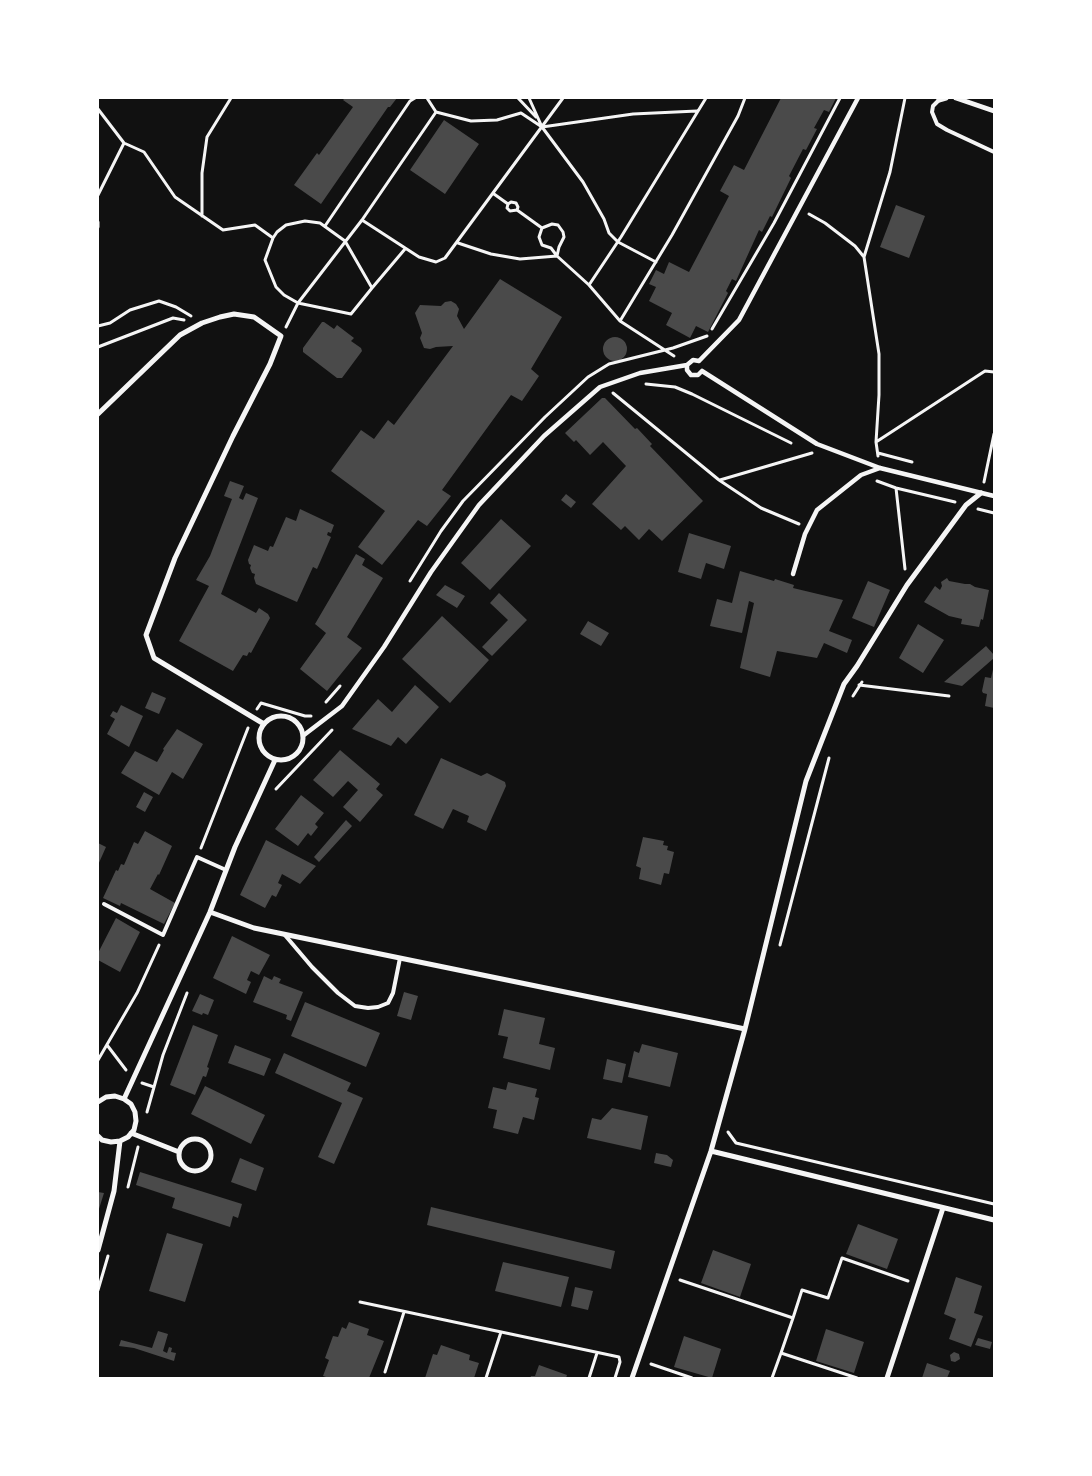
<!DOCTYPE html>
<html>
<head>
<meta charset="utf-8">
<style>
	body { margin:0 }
	#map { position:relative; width:1092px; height:1476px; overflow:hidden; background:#111; font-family:"DejaVu Sans",sans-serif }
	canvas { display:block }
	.frame { position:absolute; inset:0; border:99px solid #fff; pointer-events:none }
</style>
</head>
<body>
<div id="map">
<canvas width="1092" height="1476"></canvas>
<div class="frame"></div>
</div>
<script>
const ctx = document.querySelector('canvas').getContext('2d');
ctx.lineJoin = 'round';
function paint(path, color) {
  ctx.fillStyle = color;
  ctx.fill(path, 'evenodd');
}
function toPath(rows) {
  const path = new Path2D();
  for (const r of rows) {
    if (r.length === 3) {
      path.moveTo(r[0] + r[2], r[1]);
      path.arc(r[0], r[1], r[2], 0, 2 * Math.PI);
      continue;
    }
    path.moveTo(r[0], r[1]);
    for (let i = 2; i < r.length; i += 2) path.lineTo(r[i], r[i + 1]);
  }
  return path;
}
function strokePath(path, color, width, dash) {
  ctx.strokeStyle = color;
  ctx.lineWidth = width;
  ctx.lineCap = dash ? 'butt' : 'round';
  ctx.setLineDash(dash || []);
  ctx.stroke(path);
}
paint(toPath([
	[345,98,397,98,390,107,388,107,321,204,294,185,317,153,319,155,353,107,343,100],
	[781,98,836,98,829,112,824,110,814,128,817,129,806,150,803,149,789,176,791,178,772,217,770,216,762,232,759,230,736,281,732,279,726,291,728,293,708,332,696,326,690,338,666,325,672,313,649,301,656,287,649,284,656,270,664,274,669,262,689,272,729,196,720,191,734,165,744,170],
	[444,120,479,144,445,194,410,170],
	[896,205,925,216,909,258,880,247],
	[500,279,562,317,531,369,539,376,522,401,511,395,442,490,451,496,427,526,418,520,382,565,358,547,385,511,331,471,361,430,374,439,388,420,394,425,453,346,436,347,430,349,424,348,420,338,422,333,415,313,420,305,441,306,445,302,451,301,456,304,459,309,457,316,464,329],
	[322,322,324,322,334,329,337,325,354,338,351,341,361,348,362,351,342,378,337,378,303,352,303,348],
	[615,349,12],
	[602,398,605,398,635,429,637,428,652,444,650,446,703,501,662,541,649,529,639,540,625,526,621,530,592,504,626,466,603,442,590,455,576,440,574,442,565,433],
	[230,481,244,486,239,498,243,500,246,493,258,498,221,594,256,613,259,608,268,614,270,618,251,653,249,652,247,656,243,655,233,671,179,641,209,586,196,580,210,556,232,499,224,496],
	[566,494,576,502,571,508,561,500],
	[300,509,334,525,331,533,328,532,327,535,331,537,317,569,313,567,297,602,256,584,254,578,255,574,252,573,250,568,251,565,249,564,248,560,254,545,268,551,270,546,273,547,286,517,296,521],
	[501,519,531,546,490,590,461,563],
	[689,533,731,546,724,569,706,563,701,579,678,572],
	[356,554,365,559,362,565,383,578,347,637,362,648,327,691,300,669,326,633,315,624],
	[740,571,774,581,775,579,794,585,793,588,843,600,829,631,852,640,847,653,824,643,817,658,777,651,770,677,740,668,754,603,749,601,742,633,710,626,717,599,732,603],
	[947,578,949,581,965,584,970,584,975,587,989,590,983,620,981,619,979,627,961,624,962,619,949,616,924,602,935,586,940,590,942,586,941,582],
	[868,581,890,590,874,627,852,618],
	[445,585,465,596,457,608,436,595],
	[499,593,527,620,492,656,482,647,508,620,490,603],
	[442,616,489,660,450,703,402,659],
	[588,621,609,633,601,646,580,634],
	[918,624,944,640,923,673,899,658],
	[986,646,994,655,994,658,962,686,944,682],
	[994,665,994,708,985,706,987,694,983,693,982,691,985,677,991,678],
	[415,685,439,707,406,744,398,737,391,746,352,729,378,699,392,712],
	[152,692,166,698,159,714,145,708],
	[121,705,143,716,129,747,107,734,115,719,110,716,113,711,117,713],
	[177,729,203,744,183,779,172,772,159,795,121,773,135,751,157,762,164,750,163,749],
	[340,750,380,784,376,789,383,795,360,822,343,807,358,790,348,781,333,797,313,780],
	[441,758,481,776,487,773,505,782,506,786,486,831,467,822,469,816,453,809,443,829,414,815],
	[144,792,153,797,145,812,136,807],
	[301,795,324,813,315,824,318,827,311,836,308,833,298,846,275,829],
	[346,820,352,826,319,862,314,857],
	[145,831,172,846,159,875,158,874,150,889,175,903,164,924,121,903,120,906,103,898,116,870,118,871,121,864,124,865,134,842,138,844],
	[643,837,664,841,663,845,668,846,667,850,674,852,669,874,664,873,661,885,639,879,641,868,636,866],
	[266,840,316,866,300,884,282,874,278,883,282,885,276,897,272,895,265,908,240,895],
	[98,843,106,847,98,865],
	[116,918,140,932,120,972,98,960,98,953],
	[232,936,270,955,259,975,251,971,247,980,251,982,246,994,213,978],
	[264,976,272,980,274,976,281,979,279,983,303,992,291,1021,286,1019,287,1015,253,1002],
	[404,992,418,996,411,1020,397,1016],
	[200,994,214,1000,208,1015,203,1013,202,1015,192,1011],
	[305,1002,380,1033,366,1067,291,1036],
	[504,1009,545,1018,539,1044,555,1048,550,1070,503,1058,508,1037,498,1035],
	[193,1025,218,1035,207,1067,209,1068,206,1077,203,1076,195,1095,170,1085],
	[642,1044,678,1053,670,1087,628,1077,634,1051,639,1053],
	[235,1045,271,1059,264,1076,228,1063],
	[284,1053,351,1083,347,1091,363,1098,334,1164,318,1157,342,1103,275,1073],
	[607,1059,626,1064,622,1083,603,1079],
	[508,1082,537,1089,535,1097,539,1098,534,1120,523,1117,518,1134,493,1128,497,1110,488,1108,493,1087,506,1090],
	[205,1086,265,1115,251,1144,191,1114],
	[612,1108,648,1116,641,1150,587,1138,592,1118,601,1120],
	[656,1153,667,1155,673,1160,671,1167,654,1163],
	[240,1158,264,1168,256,1191,231,1182],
	[140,1172,242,1204,238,1218,233,1216,230,1227,172,1208,175,1198,136,1185],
	[98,1192,104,1193,98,1212],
	[431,1207,615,1251,611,1269,427,1225],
	[858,1224,898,1239,887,1269,846,1254],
	[167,1233,203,1244,185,1302,149,1291],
	[713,1250,751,1264,740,1297,701,1283],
	[503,1262,569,1277,561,1307,495,1291],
	[956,1277,982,1286,974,1313,983,1316,971,1347,949,1339,956,1319,944,1314],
	[575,1287,593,1291,588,1310,571,1306],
	[349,1322,369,1329,367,1335,384,1341,369,1378,329,1378,323,1376,329,1360,325,1358,333,1336,338,1337,342,1327,346,1329],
	[826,1329,864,1342,854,1373,816,1361],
	[158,1331,168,1334,163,1351,167,1353,169,1347,172,1348,171,1352,176,1353,174,1361,134,1348,119,1346,121,1340,152,1348],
	[684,1336,721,1349,712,1378,674,1367],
	[978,1338,992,1342,990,1349,975,1345],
	[441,1345,470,1355,469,1360,479,1363,474,1378,425,1378,433,1354,437,1355],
	[954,1352,959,1354,960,1359,955,1362,951,1361,950,1355],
	[927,1363,950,1371,947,1378,922,1378],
	[539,1365,567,1375,566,1378,530,1378,531,1376,535,1376]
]), '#4a4a4a');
strokePath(toPath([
	[427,98,436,112,471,121,497,120,521,113,542,127,633,114,697,111],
	[518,98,536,117],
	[529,98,542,127,583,182,604,219,609,233,618,242,656,262],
	[98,109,124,143,144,152,175,197,223,230,255,225,273,238],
	[494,194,508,204,511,202,516,203,518,207,517,210,542,228],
	[98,195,124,143],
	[508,204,507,208,510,211,517,210],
	[809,214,825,223,855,246,864,257,879,354,879,395,876,442],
	[202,216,202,173,207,137,231,98],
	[362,220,419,257,436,262,445,258,563,98],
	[98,222,98,227],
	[552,224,558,225,563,232,564,237,559,247,557,256,551,248,542,245,539,237,542,228,552,224],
	[325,226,410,101,415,98],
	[458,243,491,254,520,259,557,256,589,285,620,321,674,356],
	[864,257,890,172,905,98],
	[589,285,621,237,706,98],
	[372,288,345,241,320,223,305,221,286,225,277,232,273,238,265,260,276,287,284,295,298,303,351,314,372,288,405,249],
	[620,321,672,235,738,116,745,98],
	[98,326,110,323,130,310,159,301,176,307,191,316],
	[286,327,298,303,362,220,436,112],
	[712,329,774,223,840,98],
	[98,347,173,318,184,320],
	[646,384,675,387,692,394,791,443],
	[613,393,719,480,761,508,799,524],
	[878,453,912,462],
	[878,456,876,442,985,371,994,372],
	[720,480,812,453],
	[877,481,896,488,955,502],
	[984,482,994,434],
	[896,488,905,569],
	[978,509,994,513],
	[410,581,441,531,463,501,545,417,588,377,609,364,673,348,707,336],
	[859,685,949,696],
	[853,696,862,682],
	[326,702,340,686],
	[257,709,261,703,305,716,311,716],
	[276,789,332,730],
	[201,848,248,728],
	[780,945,829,758],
	[107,1045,126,1070],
	[98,1060,137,993,159,945],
	[142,1083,154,1087],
	[147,1112,163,1055,187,993],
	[728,1132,736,1143,994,1204],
	[128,1187,138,1147],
	[680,1280,793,1318,781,1353,857,1378],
	[98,1290,108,1256],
	[360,1302,619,1357,620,1362,615,1378],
	[793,1318,802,1290,828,1298,842,1258,908,1281],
	[651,1364,692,1378],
	[385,1372,404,1312],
	[486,1378,501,1332],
	[589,1378,597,1353],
	[772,1378,781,1353]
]), '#f5f5f5', 3);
strokePath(toPath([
	[939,100,933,106,932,112,937,124,947,130,994,152],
	[104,904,163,935,197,857,226,870],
	[284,934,312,967,338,993,355,1006,368,1008,378,1007,388,1003,393,993,400,958]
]), '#f5f5f5', 4);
strokePath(toPath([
	[699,361,739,320,858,98],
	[687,365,687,370,691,375,698,375,702,371],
	[687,365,693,360,699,361],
	[702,371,817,444,880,468,994,496],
	[793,574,805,534,817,510,861,475,880,468],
	[304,735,342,706,384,647,431,572,479,505,544,436,600,387,640,373,687,365]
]), '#f5f5f5', 4.5);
strokePath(toPath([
	[956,98,994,111],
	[939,100,946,98],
	[98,414,180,335,202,323,220,317,234,314,254,317,281,336,270,364,233,436,175,558,146,635,154,658,264,724],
	[281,738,22],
	[210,912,254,928,745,1029],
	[124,1099,210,912,235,847,275,760],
	[98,1102,106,1097,115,1096,124,1099,131,1104,135,1112,136,1121,134,1130,128,1137,120,1141,111,1142,102,1140,98,1136],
	[131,1133,179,1152],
	[195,1155,16],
	[711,1151,994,1220],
	[98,1250,114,1191,120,1141],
	[632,1378,711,1151,745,1029,806,781,844,684,857,666,907,585,966,505,981,493],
	[887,1378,943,1208]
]), '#f5f5f5', 5);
</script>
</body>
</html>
